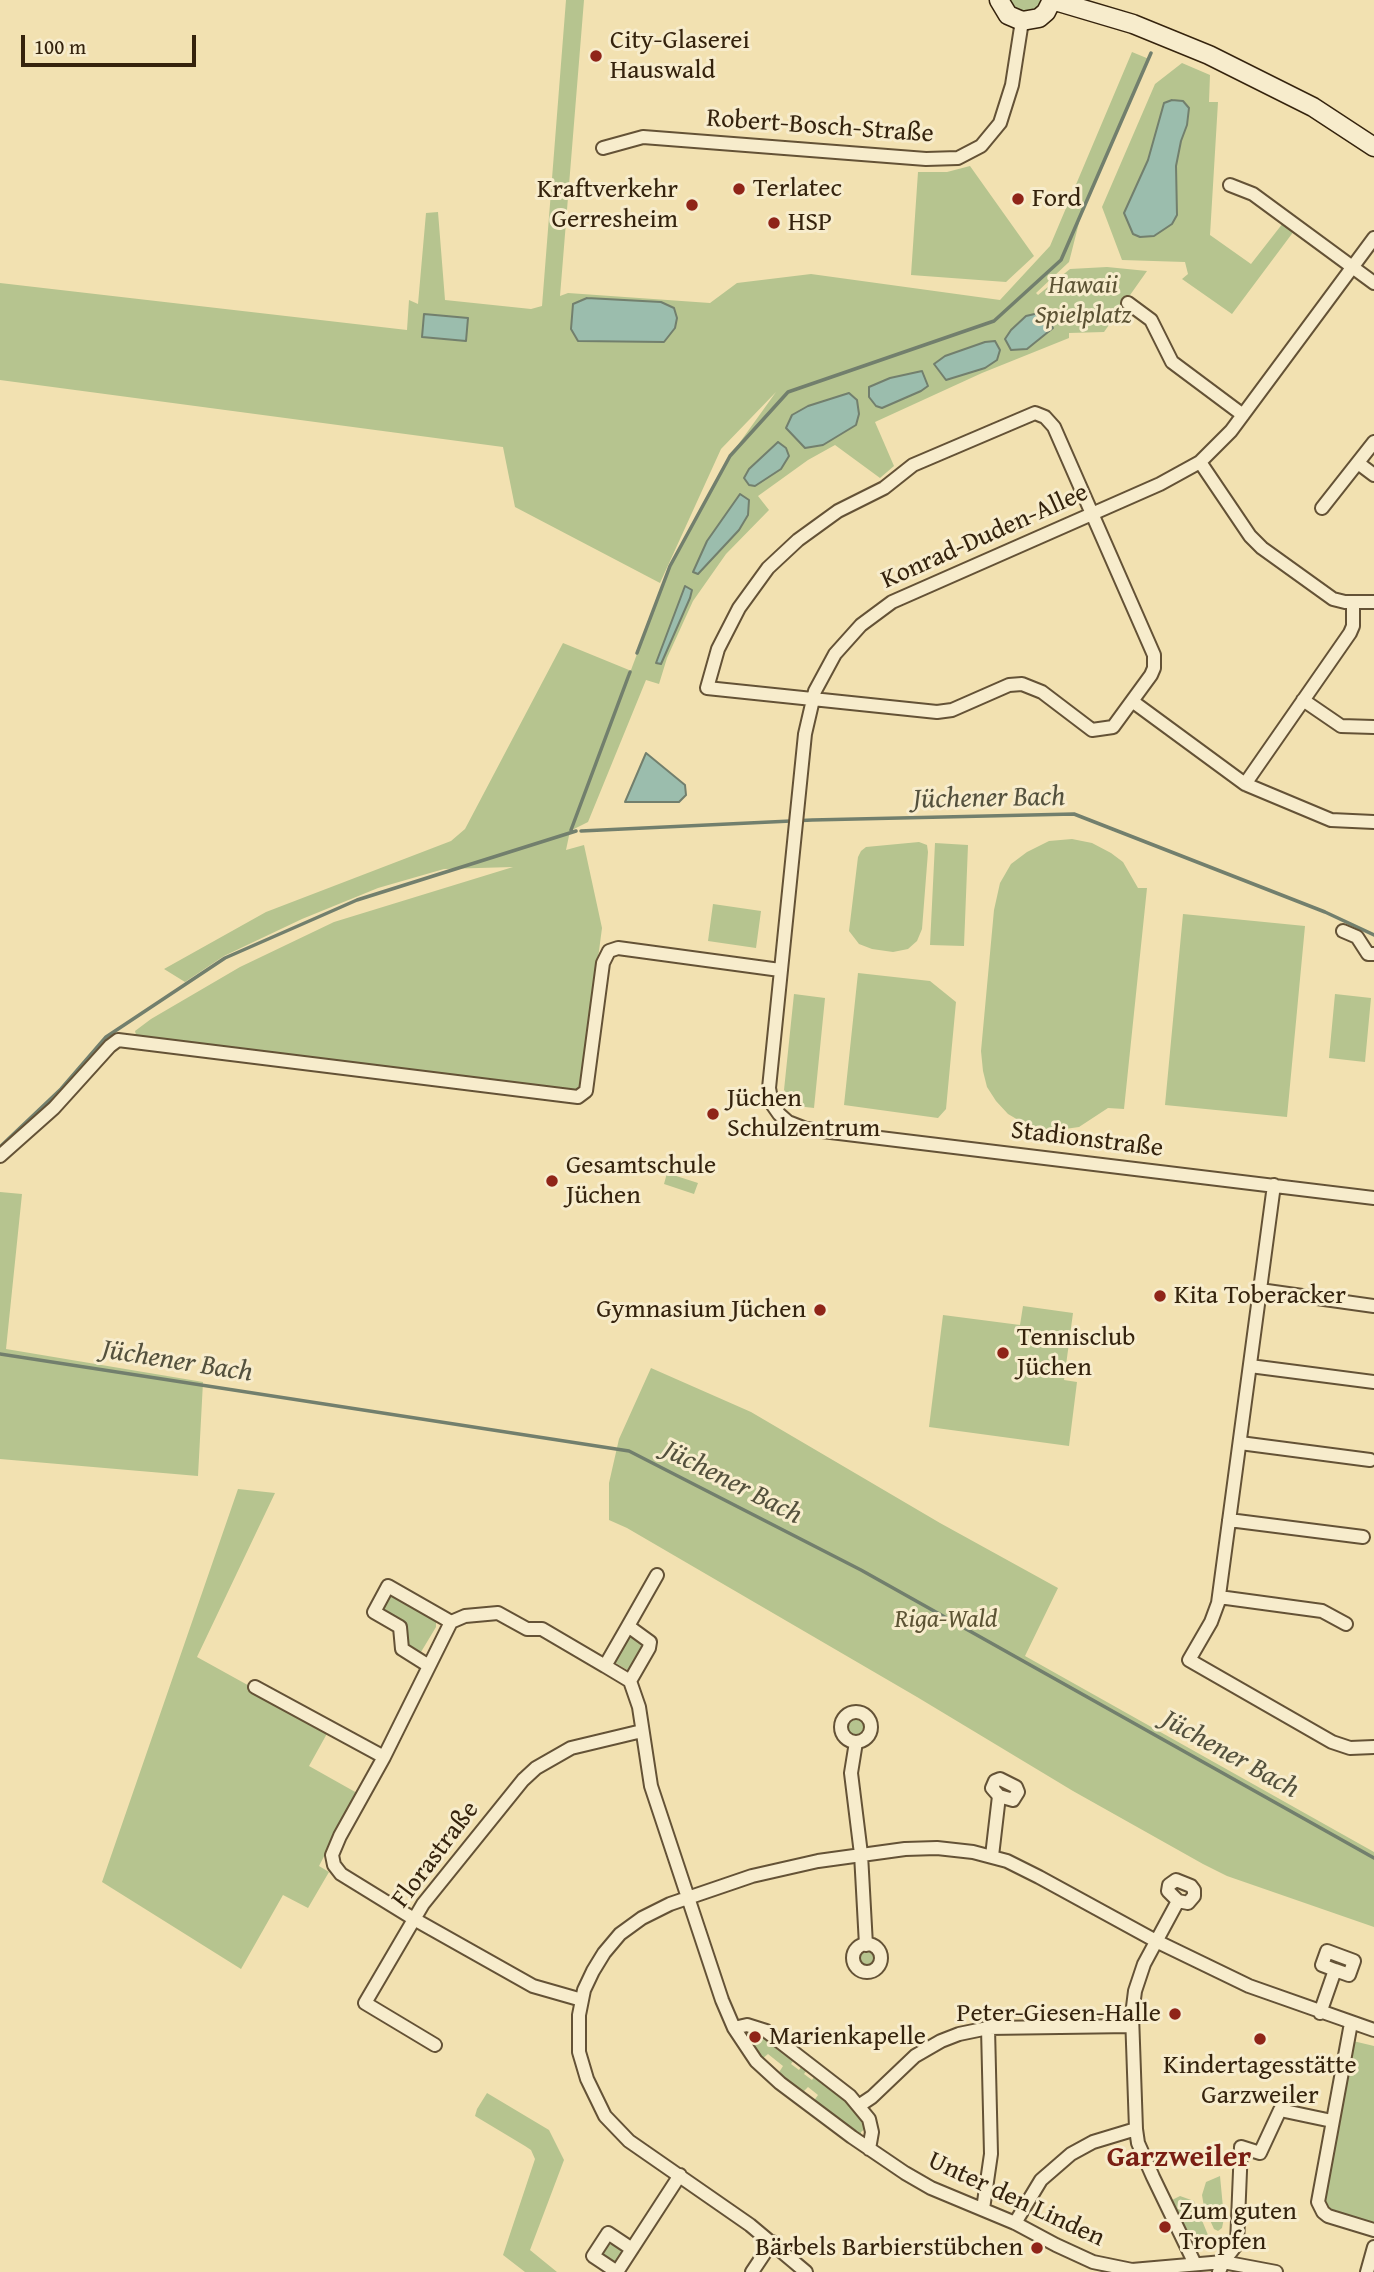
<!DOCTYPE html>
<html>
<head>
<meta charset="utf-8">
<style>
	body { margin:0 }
	#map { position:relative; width:1374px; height:2272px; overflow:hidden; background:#f2e1b1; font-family:"Gentium Book Plus",serif }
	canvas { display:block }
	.scale { position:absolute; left:21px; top:35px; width:175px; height:32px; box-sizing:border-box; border:4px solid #35230d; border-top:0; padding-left:9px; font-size:21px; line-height:24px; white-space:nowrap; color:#35230d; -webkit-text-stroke:5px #f7eccc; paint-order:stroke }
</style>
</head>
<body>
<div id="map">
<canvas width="1374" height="2272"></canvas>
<div class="scale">100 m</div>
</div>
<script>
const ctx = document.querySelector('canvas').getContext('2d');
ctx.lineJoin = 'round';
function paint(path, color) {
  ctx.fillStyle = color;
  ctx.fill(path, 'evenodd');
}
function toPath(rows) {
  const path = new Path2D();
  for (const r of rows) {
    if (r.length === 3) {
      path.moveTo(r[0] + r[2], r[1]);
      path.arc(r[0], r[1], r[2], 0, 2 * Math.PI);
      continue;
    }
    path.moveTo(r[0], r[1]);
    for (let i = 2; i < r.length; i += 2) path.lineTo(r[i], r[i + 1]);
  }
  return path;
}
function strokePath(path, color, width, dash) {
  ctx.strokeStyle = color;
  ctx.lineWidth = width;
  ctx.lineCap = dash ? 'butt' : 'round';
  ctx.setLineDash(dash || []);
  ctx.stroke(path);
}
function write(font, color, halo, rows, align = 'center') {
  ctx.font = font + ' "Gentium Book Plus",serif';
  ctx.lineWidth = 6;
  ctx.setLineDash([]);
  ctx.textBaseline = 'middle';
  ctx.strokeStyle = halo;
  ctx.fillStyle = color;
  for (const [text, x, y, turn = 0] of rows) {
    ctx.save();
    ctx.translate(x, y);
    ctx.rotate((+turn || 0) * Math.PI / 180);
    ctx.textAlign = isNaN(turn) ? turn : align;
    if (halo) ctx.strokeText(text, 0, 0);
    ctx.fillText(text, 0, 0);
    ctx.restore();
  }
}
paint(toPath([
	[566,0,584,0,560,296,568,293,710,303,737,283,811,274,1000,300,1050,246,1132,52,1149,59,1083,207,1069,262,1036,293,1038,295,1070,269,1107,267,1147,271,1104,332,1069,333,1069,338,982,373,875,422,894,466,880,478,835,445,808,460,758,496,769,510,726,554,693,601,667,658,659,684,646,680,588,822,570,831,566,850,584,845,602,928,581,1087,570,1093,137,1039,135,1031,151,1019,240,967,334,922,513,867,444,869,378,888,302,919,224,956,185,982,164,969,266,912,451,841,465,829,563,643,629,670,619,702,670,566,730,456,776,392,721,449,660,583,515,507,503,447,0,380,0,283,407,330,409,300,418,304,426,213,438,212,445,300,531,309,542,306],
	[1010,0,1043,0,1036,9,1026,12,1015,8],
	[1182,63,1210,75,1209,102,1218,102,1210,235,1251,264,1283,223,1294,231,1232,314,1182,279,1188,274,1185,262,1122,260,1102,207,1155,84],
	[970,166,1034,256,1006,282,911,275,918,172,947,172],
	[1072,839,1092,843,1111,853,1123,862,1138,888,1147,888,1124,1109,1108,1108,1079,1127,1058,1130,1041,1129,1025,1124,1008,1114,996,1101,987,1087,983,1071,981,1051,994,910,1000,883,1011,864,1027,852,1049,841],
	[919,842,927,845,928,852,922,929,917,941,908,949,893,952,872,949,859,944,849,931,858,857,861,851,866,847],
	[935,843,968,845,964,946,930,945],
	[713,904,761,911,756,948,708,941],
	[1183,914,1305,926,1287,1117,1165,1105],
	[858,973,930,981,956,1002,946,1109,938,1118,844,1105],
	[794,994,825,998,814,1108,797,1106,784,1090],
	[1335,994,1371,998,1365,1062,1329,1058],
	[667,1173,698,1183,694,1194,664,1184],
	[0,1192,22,1194,6,1349,203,1382,198,1476,0,1459],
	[1023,1306,1073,1313,1064,1380,1077,1382,1069,1446,929,1427,943,1315,1020,1325],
	[651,1368,751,1412,940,1523,1058,1588,1025,1656,1374,1852,1374,1927,1227,1876,1203,1864,1073,1791,917,1697,627,1528,609,1520,609,1483,619,1439],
	[238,1489,275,1493,197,1657,329,1730,309,1766,357,1793,319,1866,329,1872,308,1908,283,1895,241,1969,102,1882],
	[391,1594,436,1617,436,1627,421,1652,409,1650,405,1639,408,1627,384,1610,383,1605],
	[631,1634,645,1643,629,1671,614,1662],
	[856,1726,11],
	[866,1958,10],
	[756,2031,796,2057,791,2064,799,2070,804,2063,809,2067,804,2074,812,2080,817,2073,862,2116,866,2128,861,2132,861,2138,813,2102,818,2095,808,2087,802,2093,778,2074,783,2066,768,2054,762,2059,749,2042,748,2036,751,2032],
	[1353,2041,1374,2046,1374,2227,1334,2216,1322,2206],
	[487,2093,549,2130,564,2160,530,2250,557,2272,525,2272,503,2255,535,2159,531,2150,525,2146,475,2116,477,2109],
	[1220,2176,1224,2218,1222,2228,1218,2231,1214,2229,1204,2207,1202,2195,1206,2182],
	[1180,2196,1194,2201,1208,2235,1190,2236,1172,2200],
	[612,2253,9]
]), '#b6c48f');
const water = toPath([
	[1172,100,1183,101,1189,108,1187,125,1181,141,1176,166,1177,215,1172,224,1154,236,1140,237,1133,234,1124,213,1148,160,1164,103,1172,100],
	[587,298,661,302,674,308,677,318,675,328,664,342,578,341,571,329,573,304,587,298],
	[1043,312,1053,328,1027,349,1011,350,1005,339,1011,330,1026,316,1043,312],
	[424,314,468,318,466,341,422,337,424,314],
	[995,341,1000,350,997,360,985,368,946,380,934,364,945,356,985,342,995,341],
	[922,371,928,386,921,391,882,408,876,406,869,397,869,387,890,378,922,371],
	[849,393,857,400,859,414,856,425,823,445,805,448,786,428,792,415,808,406,849,393],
	[778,442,786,448,789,456,781,469,755,486,749,485,744,478,749,469,778,442],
	[740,494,749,500,748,515,739,530,698,574,693,572,707,541,740,494],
	[685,586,692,590,690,598,661,664,656,663,685,586],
	[646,753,685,785,686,795,679,802,625,802,646,753]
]);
paint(water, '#9bbdad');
strokePath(water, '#727f6d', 2);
strokePath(toPath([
	[637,653,670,566,730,456,788,392,994,321,1061,260,1151,53],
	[571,830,630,672],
	[581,831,812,820,1074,814,1325,912,1374,935],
	[0,1147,61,1089,106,1037,225,958,357,900,576,831],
	[0,1354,629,1451,861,1570,1374,1858]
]), '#727f6d', 3.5);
const street = toPath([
	[603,148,643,137,926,159,958,158,981,146,1000,123,1012,85,1022,21],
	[1230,185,1253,194,1374,283],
	[1374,238,1231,431,1200,462,1160,484,892,602,861,625,835,654,815,691,805,734,769,1088,772,1104,779,1114,788,1122,806,1129,1374,1198],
	[1128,303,1151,320,1172,362,1243,415],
	[1035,413,1045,417,1054,427,1154,655,1154,668,1151,675,1113,727,1092,730,1042,692,1022,684,1009,685,952,710,937,712,707,688,718,649,739,608,768,568,798,540,838,511,884,488,913,465,1035,413],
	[1200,462,1250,536,1262,548,1333,599,1345,602,1374,602],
	[1358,463,1374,475],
	[1322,508,1374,442],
	[1303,700,1341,726,1374,727],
	[1132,701,1245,784,1350,633,1353,626,1353,603],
	[1245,784,1331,820,1374,822],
	[1343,931,1357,937,1368,954,1374,954],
	[0,1156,54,1108,110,1046,118,1040,578,1097,586,1091,603,963,609,951,618,948,780,970],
	[1274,1185,1218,1603,1211,1622,1189,1660,1332,1742,1350,1748,1374,1747],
	[1260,1290,1374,1306],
	[1250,1366,1374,1382],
	[1240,1443,1370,1460],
	[1229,1520,1363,1537],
	[657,1575,628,1626,650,1642,649,1648,630,1681,639,1707,651,1786,722,2000,734,2028,756,2061,780,2083,852,2137,905,2173,931,2188,1015,2223,1056,2245,1093,2262,1132,2270,1223,2262,1276,2272],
	[1219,1597,1322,1611,1346,1624],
	[628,1626,605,1666,630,1681],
	[429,1666,402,1649,400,1627,374,1612,388,1586,451,1622],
	[255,1687,384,1757],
	[856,1727,15],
	[856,1742,851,1773,861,1854,866,1945],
	[992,1856,999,1796,1013,1800,1018,1792,1016,1787,1000,1779,995,1781,992,1788,999,1796],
	[1178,1901,1168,1891,1169,1885,1176,1880,1191,1886,1194,1890,1194,1896,1188,1903,1178,1901,1144,1964,1135,1991,1132,2015,1136,2129,1138,2143,1153,2177,1195,2264],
	[867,1958,14],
	[582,2000,533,1986,414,1919,341,1874,334,1865,332,1855,340,1836,384,1757,451,1622,465,1616,498,1613,527,1629,542,1629,605,1666],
	[1320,2013,1335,1970,1349,1975,1354,1961,1327,1951,1322,1965,1335,1970],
	[1351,2023,1318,2202,1323,2212,1328,2216,1374,2230],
	[734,2028,747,2025,766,2031,850,2096,869,2119,872,2132,869,2149],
	[435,2045,365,2003,423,1904,523,1780,536,1768,571,1748,642,1731],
	[860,2105,872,2097,915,2056,941,2041,959,2034,988,2028,1132,2026],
	[983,2209,991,2154,988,2028],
	[1015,2223,1041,2180,1071,2154,1093,2142,1136,2129],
	[632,2249,608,2233,593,2256,617,2272,680,2175],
	[752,2272,772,2242],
	[806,2272,750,2225,629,2141,605,2116,587,2079,579,2052,579,2015,584,1990,593,1971,604,1953,620,1934,642,1918,670,1904,752,1876,818,1861,905,1849,937,1848,973,1852,1007,1861,1039,1877,1156,1941,1249,1986,1374,2030],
	[1219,2272,1223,2262,1237,2244,1241,2147,1260,2153,1280,2110,1332,2121],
	[1367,2272,1374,2247]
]);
const secondary = toPath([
	[999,0,1008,15,1022,21,1039,18,1046,12,1052,0],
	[1052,0,1133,24,1209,55,1313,107,1374,147]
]);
strokePath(street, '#645236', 16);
strokePath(secondary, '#35230d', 21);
strokePath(street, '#f7eccc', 12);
strokePath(secondary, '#f7eccc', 18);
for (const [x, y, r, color] of [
	[596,56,7,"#8f2418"],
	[739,189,7,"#8f2418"],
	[1018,199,7,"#8f2418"],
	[692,205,7,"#8f2418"],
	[774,223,7,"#8f2418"],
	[713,1114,7,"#8f2418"],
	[552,1181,7,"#8f2418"],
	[1160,1296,7,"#8f2418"],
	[820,1310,7,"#8f2418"],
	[1003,1353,7,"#8f2418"],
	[1175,2014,7,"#8f2418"],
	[755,2037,7,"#8f2418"],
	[1260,2039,7,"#8f2418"],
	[1165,2227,7,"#8f2418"],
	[1037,2248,7,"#8f2418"]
]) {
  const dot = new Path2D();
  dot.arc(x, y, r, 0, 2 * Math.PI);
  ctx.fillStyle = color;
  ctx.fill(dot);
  strokePath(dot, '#f7eccc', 2.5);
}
write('26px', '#35230d', '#f7eccc', [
	["City-Glaserei",610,41],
	["Hauswald",610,71],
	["Terlatec",753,189],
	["Kraftverkehr",678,190,"right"],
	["Gerresheim",678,220,"right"],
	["Ford",1032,199],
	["HSP",788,223],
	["Jüchen",727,1099],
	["Schulzentrum",727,1129],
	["Gesamtschule",566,1166],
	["Jüchen",566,1196],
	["Kita Toberacker",1174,1296],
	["Gymnasium Jüchen",806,1310,"right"],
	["Tennisclub",1017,1338],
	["Jüchen",1017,1368],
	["Peter-Giesen-Halle",1161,2014,"right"],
	["Marienkapelle",769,2037],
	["Kindertagesstätte",1260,2066,"center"],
	["Garzweiler",1260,2096,"center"],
	["Zum guten",1179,2212],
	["Tropfen",1179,2242],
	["Bärbels Barbierstübchen",1023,2248,"right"]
], 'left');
write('26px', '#35230d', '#f7eccc', [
	["Robert-Bosch-Straße",820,127,4],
	["Konrad-Duden-Allee",985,537,-24],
	["Stadionstraße",1087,1140,7],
	["Florastraße",436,1855,-53],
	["Unter den Linden",1016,2200,25]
]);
write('italic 26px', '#5c5334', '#f7eccc', [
	["Hawaii",1083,286],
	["Spielplatz",1083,316],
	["Riga-Wald",946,1620]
]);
write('italic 28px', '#54513d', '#f7eccc', [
	["Jüchener Bach",989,799,-1],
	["Jüchener Bach",177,1362,9],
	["Jüchener Bach",732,1483,27],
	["Jüchener Bach",1230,1755,29]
]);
write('bold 30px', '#7a1f14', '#f7eccc', [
	["Garzweiler",1179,2158]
]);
</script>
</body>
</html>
